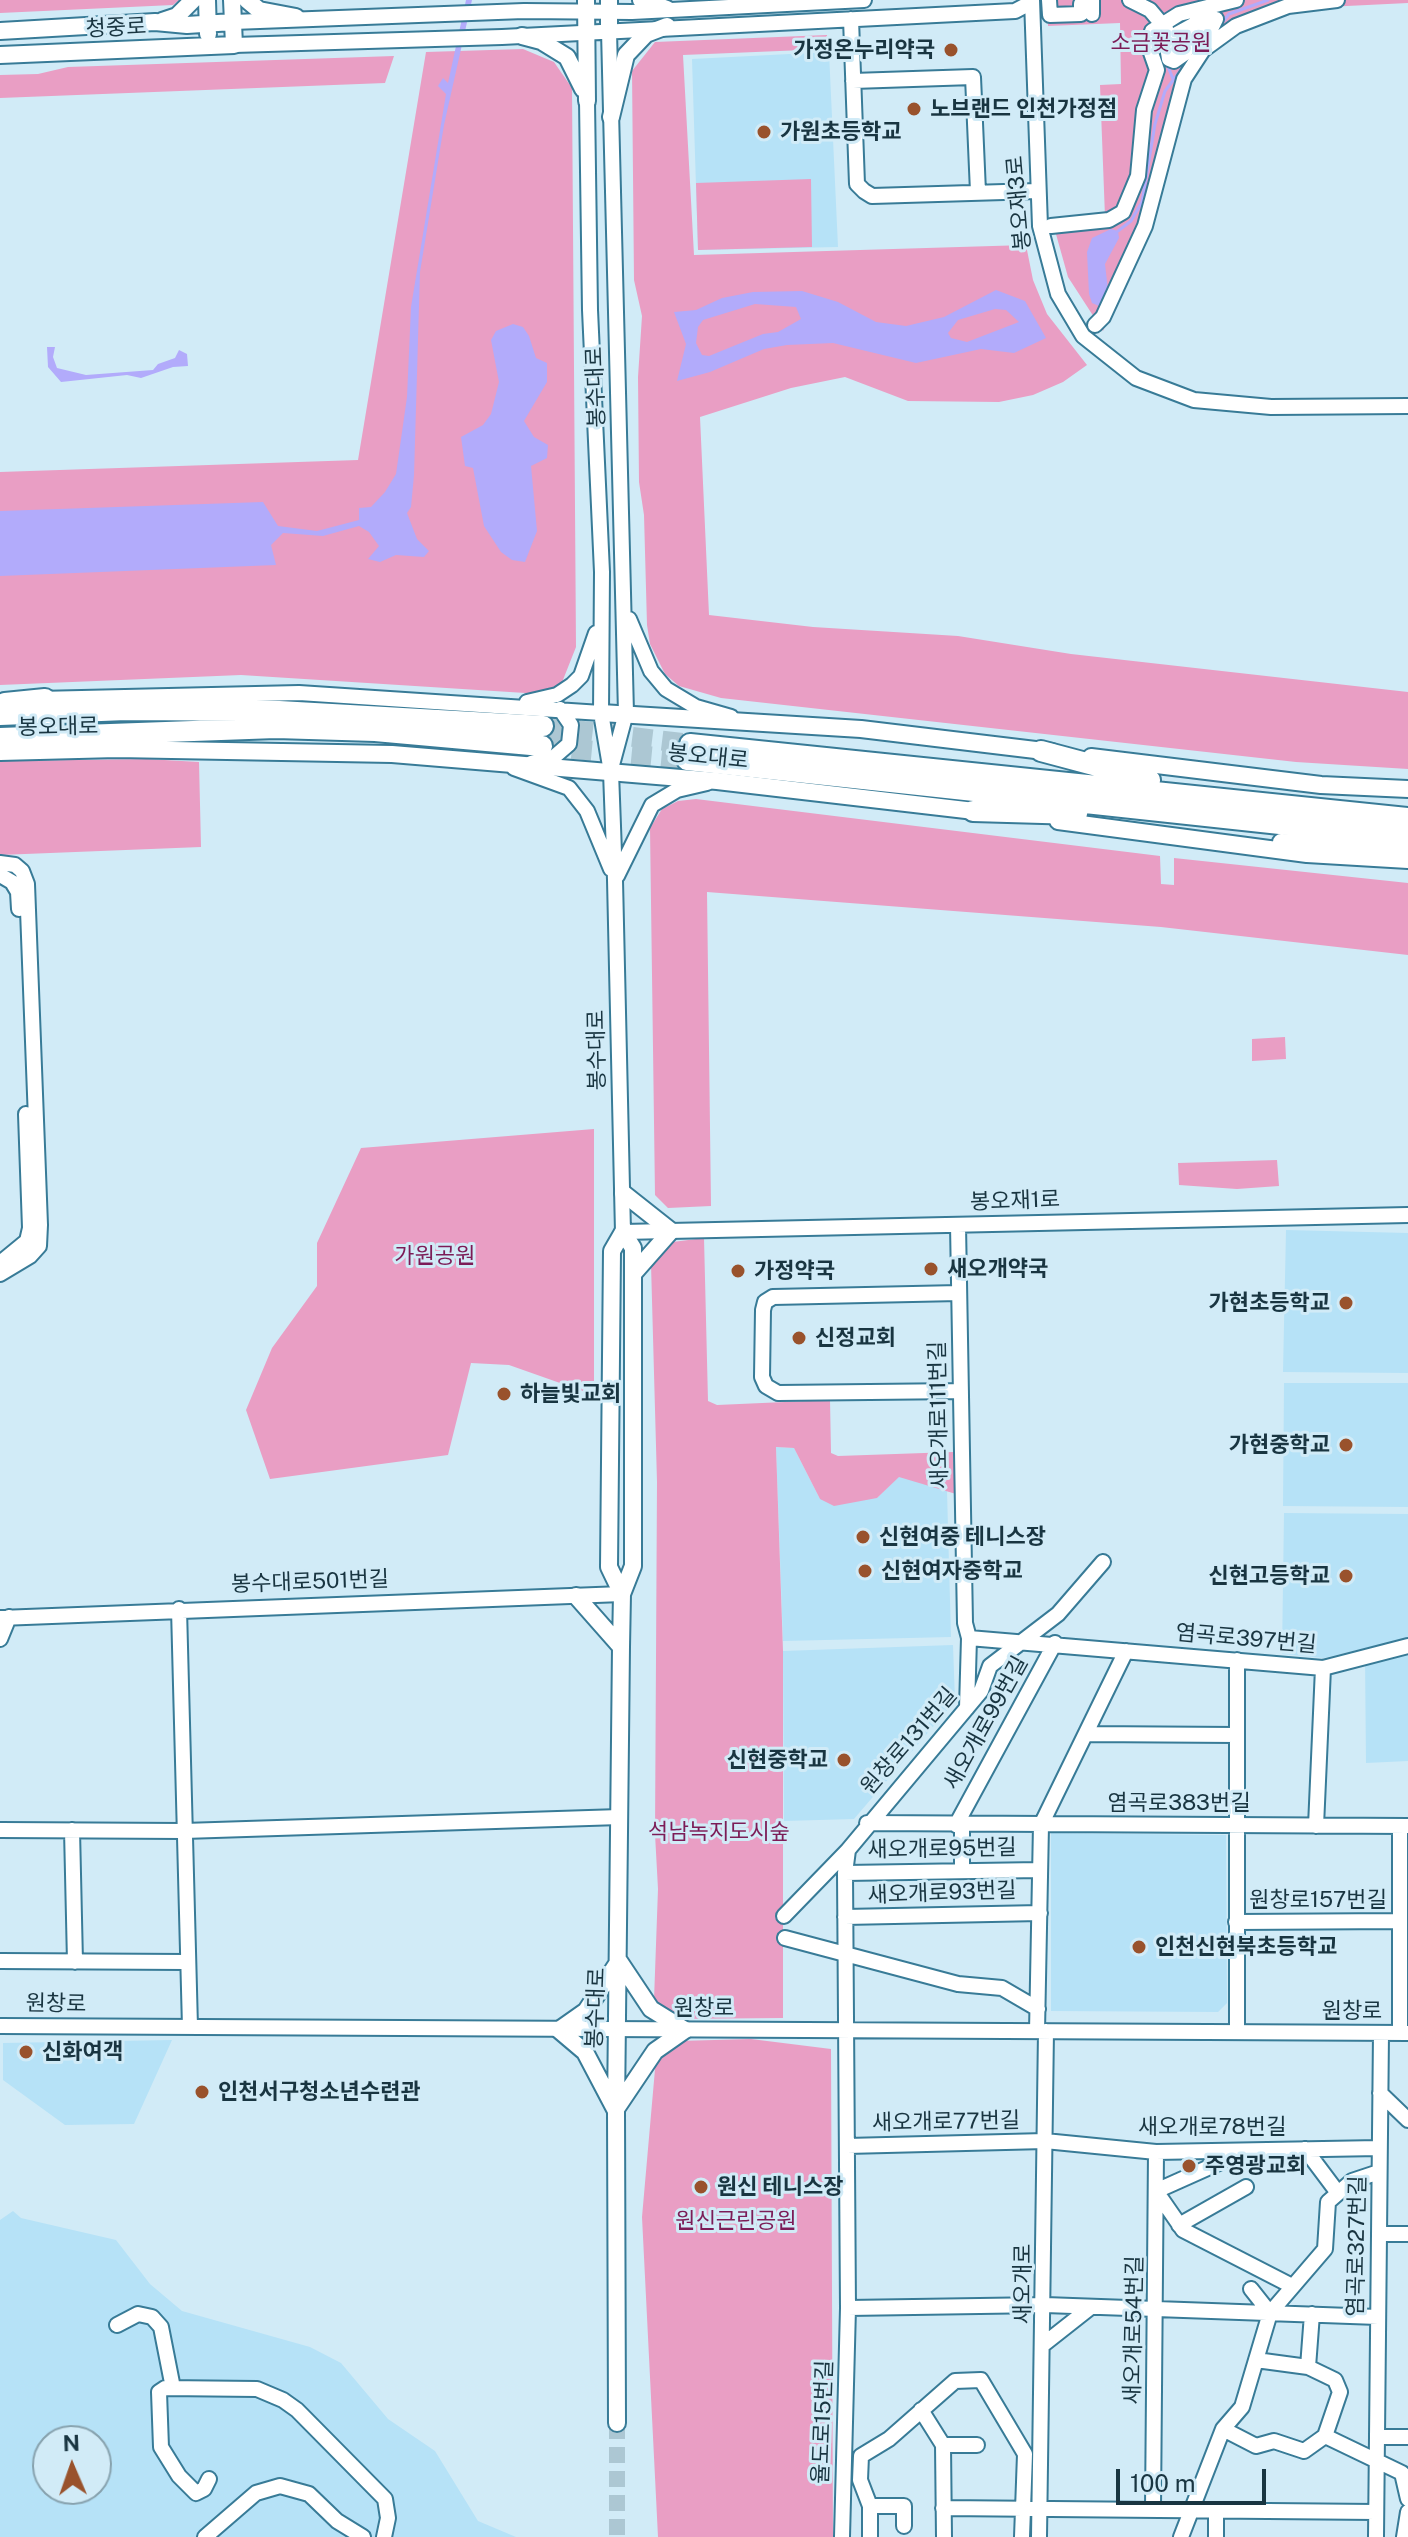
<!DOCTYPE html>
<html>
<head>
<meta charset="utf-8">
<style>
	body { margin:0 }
	#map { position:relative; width:1408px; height:2537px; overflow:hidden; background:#d1ebf7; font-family:"Public Sans",sans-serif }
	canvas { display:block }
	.north { position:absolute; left:32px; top:2425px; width:80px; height:80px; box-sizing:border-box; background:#d1ebf7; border:2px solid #87a2ae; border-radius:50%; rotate:358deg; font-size:22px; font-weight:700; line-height:32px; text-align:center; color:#193541 }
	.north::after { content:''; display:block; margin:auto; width:28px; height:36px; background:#99522c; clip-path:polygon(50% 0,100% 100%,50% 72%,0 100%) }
	.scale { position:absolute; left:1116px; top:2469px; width:150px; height:36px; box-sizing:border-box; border:4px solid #193541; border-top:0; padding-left:10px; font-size:24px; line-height:28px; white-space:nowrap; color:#193541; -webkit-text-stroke:6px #d1ebf7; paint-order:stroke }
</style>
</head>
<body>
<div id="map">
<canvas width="1408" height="2537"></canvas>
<div class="north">N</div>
<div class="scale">100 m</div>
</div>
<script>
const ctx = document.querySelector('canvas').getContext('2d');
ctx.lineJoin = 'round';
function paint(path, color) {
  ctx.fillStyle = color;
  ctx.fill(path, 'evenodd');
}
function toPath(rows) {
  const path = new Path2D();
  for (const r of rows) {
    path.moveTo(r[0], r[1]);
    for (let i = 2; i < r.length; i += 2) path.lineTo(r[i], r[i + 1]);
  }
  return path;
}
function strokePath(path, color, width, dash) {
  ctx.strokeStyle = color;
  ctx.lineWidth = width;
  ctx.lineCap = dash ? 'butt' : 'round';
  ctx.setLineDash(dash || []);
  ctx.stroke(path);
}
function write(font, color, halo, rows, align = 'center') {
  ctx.font = font + ' "Public Sans","Noto Sans KR",sans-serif';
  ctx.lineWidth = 6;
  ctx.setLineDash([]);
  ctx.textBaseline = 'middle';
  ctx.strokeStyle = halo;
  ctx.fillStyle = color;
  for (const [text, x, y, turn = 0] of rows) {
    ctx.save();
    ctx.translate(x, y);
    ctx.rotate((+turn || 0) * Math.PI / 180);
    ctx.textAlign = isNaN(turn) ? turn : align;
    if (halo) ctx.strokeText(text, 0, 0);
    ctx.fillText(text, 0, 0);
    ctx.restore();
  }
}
paint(toPath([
	[829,52,838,247,698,250,692,59],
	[1286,1230,1408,1233,1408,1373,1283,1372],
	[1284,1383,1408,1383,1408,1507,1283,1506],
	[776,1447,794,1448,820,1499,877,1498,899,1476,947,1491,951,1637,783,1641],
	[1284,1513,1408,1514,1408,1638,1324,1658,1282,1654],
	[953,1645,955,1701,854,1819,784,1821,783,1651],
	[1408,1653,1408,1761,1366,1763,1365,1657],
	[1051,1833,1226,1835,1227,2003,1218,2012,1051,2011],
	[172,2040,134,2124,65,2125,3,2080,3,2043],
	[13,2211,21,2218,116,2240,150,2284,182,2311,310,2347,341,2363,388,2419,435,2451,478,2521,516,2537,0,2537,0,2220],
	[48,2441,96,2441,96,2489,48,2489]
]), '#b6e2f7');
paint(toPath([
	[0,0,179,0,173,5,0,13],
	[1047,0,1408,0,1408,3,1306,8,1250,24,1210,50,1183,88,1148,233,1103,331,1068,277,1054,227,1105,217,1100,85,1121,84,1120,23,1048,26],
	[827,35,828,49,683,55,694,255,1026,245,1033,280,1047,314,1087,365,1063,382,1033,395,999,402,908,401,845,377,791,388,700,417,709,615,813,627,958,636,1071,654,1408,692,1408,769,1296,762,721,698,679,686,665,674,650,644,647,625,644,515,639,482,638,377,642,316,634,280,632,71,655,42],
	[523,49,554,62,572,88,576,647,557,695,241,675,0,685,0,472,358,460,426,52],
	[394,56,385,83,0,98,0,75,38,74,68,67],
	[811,179,812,247,698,250,696,183],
	[147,759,199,762,201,847,0,855,0,761],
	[696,799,1160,856,1161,884,1174,885,1174,858,1408,883,1408,955,1161,927,707,892,711,1206,668,1208,655,1195,650,828,662,809,678,801],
	[1285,1037,1286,1059,1252,1061,1252,1039],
	[594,1129,594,1395,509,1365,471,1363,448,1455,270,1479,246,1410,272,1348,317,1286,317,1243,361,1148],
	[1277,1160,1279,1186,1237,1189,1179,1185,1178,1163],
	[704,1238,708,1401,717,1405,830,1400,831,1453,838,1456,953,1452,956,1494,899,1477,877,1498,834,1506,820,1499,794,1448,776,1447,783,1651,783,2018,673,2019,654,2000,658,1889,655,1834,657,1482,651,1264,665,1243],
	[751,2039,831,2049,833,2537,658,2537,642,2217,656,2058,678,2041]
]), '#e99ec4');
paint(toPath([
	[466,0,472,0,444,125,420,272,414,475,411,507,407,513,417,539,429,551,424,557,396,555,380,562,368,559,379,546,369,532,359,526,323,536,283,533,271,545,276,565,0,576,0,511,263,502,278,526,317,531,359,520,359,508,371,507,385,492,396,474,407,397,411,307,446,94,438,86,443,78,448,83],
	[1111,229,1118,231,1119,238,1105,264,1108,290,1099,306,1092,303,1089,294,1087,252,1092,238],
	[996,290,1025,301,1046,338,1014,353,981,349,916,363,833,343,787,345,764,349,710,372,677,381,686,344,674,312,696,310,722,298,753,292,802,291,838,302,876,322,906,326,944,317],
	[755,304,796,307,801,319,778,332,763,334,709,356,702,355,696,343,698,327,703,320],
	[995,309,1006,310,1019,322,967,342,951,338,948,333,958,320],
	[513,324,523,327,529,336,536,358,547,363,547,382,524,421,534,437,548,445,547,458,531,466,537,531,525,562,512,560,501,552,484,526,473,468,465,466,461,437,483,425,491,414,499,382,491,340,496,331],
	[47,347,55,347,53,357,57,368,86,375,153,370,158,364,175,358,179,350,187,354,188,366,173,367,141,378,127,375,61,382,48,367]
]), '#b2abfb');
strokePath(toPath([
	[1221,24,1229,14,1268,0],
	[1174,25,1193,17],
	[1167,64,1173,79],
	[1118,231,1131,221,1142,202,1155,124,1165,91,1189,59]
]), '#b2abfb', 3);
strokePath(toPath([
	[617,2423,617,2537]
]), '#acc7d3', 16, [16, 8]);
strokePath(toPath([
	[543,726,690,744],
	[542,746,687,760]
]), '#acc7d3', 20, [20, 10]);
const minor = toPath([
	[1032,0,1040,226,1058,294,1083,336,1136,378,1194,400,1271,407,1408,406],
	[1049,0,1050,15,1081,14,1081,4,1090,4,1092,14,1092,0],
	[1130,0,1150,10,1166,29],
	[1206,18,1216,19,1212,27,1190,43,1184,54,1174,61,1169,59,1166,40,1206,18],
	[851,19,857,184,864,191,872,196,1037,191],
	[233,22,524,11,632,12,864,0],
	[609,31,626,713,612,765],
	[234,45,502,37,1015,11,1032,2],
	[853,81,973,77,978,192],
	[587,101,590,310,602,572,601,713,611,772,615,880,623,1232,1408,1215],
	[1051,226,1109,220,1123,212,1138,176,1144,110,1157,70,1149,47,1152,31,1179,14,1236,0],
	[1095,325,1103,317,1145,226,1184,79,1203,50,1236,26,1288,6,1337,0],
	[629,619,651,671,666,689,696,707,731,717],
	[38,699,299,693,601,713],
	[527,702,557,695,572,685,581,676,596,633],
	[531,763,554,757,569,744,571,725,560,709],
	[514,768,569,788,587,811,611,869],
	[0,863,15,865,22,871,27,884,40,1225,39,1246,30,1256,0,1274],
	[0,875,12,882,18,892,19,909],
	[617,876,652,805,677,790,707,783],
	[958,1225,965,1623,969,1638,967,1708],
	[0,1263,27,1241,30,1228,26,1114],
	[959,1293,773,1297,765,1302,763,1310,762,1377,766,1386,778,1393,961,1391],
	[179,1609,190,2027],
	[0,1618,622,1594],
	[969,1638,1323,1668,1408,1646],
	[0,1639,9,1617],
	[1237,1660,1237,2032],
	[1086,1734,1236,1735],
	[867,1823,1408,1826],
	[956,1825,1055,1643],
	[1316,1826,1323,1668],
	[0,1830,184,1831,620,1817],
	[72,1830,75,1962],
	[962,1871,962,1825],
	[845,1873,1040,1870],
	[784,1916,848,1850],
	[845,1917,1040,1913],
	[1236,1922,1400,1921],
	[785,1938,958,1984,1002,1988,1038,2009],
	[0,1961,187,1962],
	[0,2026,1408,2033],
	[1037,2031,1041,1825,1126,1651],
	[1400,2033,1400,1826],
	[1380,2093,1408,2120],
	[847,2146,1045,2141,1156,2152,1379,2148],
	[1305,2149,1338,2193],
	[1241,2153,1156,2191,1183,2230,1292,2286],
	[1179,2225,1246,2187],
	[1379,2234,1408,2234],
	[1251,2289,1270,2313],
	[848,2308,1045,2305,1378,2317],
	[117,2325,138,2314,152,2317,161,2327,173,2388],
	[1044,2344,1091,2307],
	[1308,2367,1312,2314],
	[921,2410,943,2445,944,2537],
	[1223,2429,1256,2446,1274,2441,1304,2451,1325,2436,1340,2392,1335,2380,1308,2367,1256,2360],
	[1325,2436,1402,2473,1408,2499],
	[1377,2437,1408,2437],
	[943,2445,977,2445],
	[209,2479,204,2489,196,2493,179,2476,161,2447,159,2392,165,2388,257,2389,283,2400,297,2410,385,2499,388,2518,384,2537],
	[870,2506,904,2506,904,2526],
	[943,2508,1376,2512],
	[1153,2509,1156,2152],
	[205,2537,256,2493,280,2486,309,2494,337,2521,363,2537],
	[842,2537,848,2308,845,1873,848,1850,981,1691,990,1666,1058,1614,1103,1562],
	[870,2537,870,2506,860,2480,861,2456,889,2439,955,2381,981,2380,1025,2454,1022,2537],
	[1039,2537,1046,2031],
	[1181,2537,1223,2429,1242,2407,1270,2313,1325,2249,1328,2202,1352,2181,1379,2172],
	[1216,2537,1216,2510],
	[1376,2537,1381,2033],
	[1404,2537,1408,2512]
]);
const major = toPath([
	[207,0,208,34],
	[247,0,259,10,296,17],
	[586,0,587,101],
	[641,0,667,9],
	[162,21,177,16,193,0],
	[0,31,155,22,187,25,233,22],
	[609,31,609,0],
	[522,36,541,41,567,57,583,89],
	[0,55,234,45,232,0],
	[611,117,626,55,646,34,667,26],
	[601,713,861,729,1052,752],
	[0,752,117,749,392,754,717,781,983,812],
	[1091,757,1321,785,1408,789],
	[1058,821,1307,854,1408,860],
	[1281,842,1408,845],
	[623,1193,671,1231,633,1274],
	[576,1596,621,1647],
	[615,2109,585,2052,559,2030,586,2011,619,1961,651,2009,685,2030],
	[616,2109,655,2051,685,2030],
	[617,2423,616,2110,621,1647,622,1594,633,1566,633,1248,623,1232,612,1251,609,1567,622,1594]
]);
const highway = toPath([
	[5,703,45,699],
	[0,715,126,710,279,711,543,726],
	[0,738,276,728,375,731,542,746],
	[690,744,1408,818],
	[1041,751,1150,780],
	[687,760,1317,828,1408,832],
	[973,811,1077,814]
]);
strokePath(minor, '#387b97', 18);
strokePath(major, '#387b97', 20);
strokePath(highway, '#387b97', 24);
strokePath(minor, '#fff', 14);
strokePath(major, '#fff', 16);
strokePath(highway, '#fff', 20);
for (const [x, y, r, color] of [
	[951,50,8,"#99522c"],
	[914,109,8,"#99522c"],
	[764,132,8,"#99522c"],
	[931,1269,8,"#99522c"],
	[738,1271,8,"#99522c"],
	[1346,1303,8,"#99522c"],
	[799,1338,8,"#99522c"],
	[504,1394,8,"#99522c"],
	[1346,1445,8,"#99522c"],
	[863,1537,8,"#99522c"],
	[865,1571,8,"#99522c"],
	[1346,1576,8,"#99522c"],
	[844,1760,8,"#99522c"],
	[1139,1947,8,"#99522c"],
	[26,2052,8,"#99522c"],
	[202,2092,8,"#99522c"],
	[1189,2166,8,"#99522c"],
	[701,2187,8,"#99522c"]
]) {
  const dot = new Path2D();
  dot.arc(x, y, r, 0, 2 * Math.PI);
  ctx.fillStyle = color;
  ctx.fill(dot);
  strokePath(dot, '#d1ebf7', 3);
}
write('22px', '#193541', '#d1ebf7', [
	["청중로",116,28,-3],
	["봉오재3로",1019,203,-95],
	["봉수대로",596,387,-92],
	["봉오대로",58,727,-1],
	["봉오대로",708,757,6],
	["봉수대로",597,1050,-91],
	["봉오재1로",1015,1201,-2],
	["새오개로111번길",939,1415,-91],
	["봉수대로501번길",310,1582,-2],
	["염곡로397번길",1246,1639,5],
	["새오개로99번길",986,1723,-61],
	["원창로131번길",909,1741,-49],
	["염곡로383번길",1179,1803],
	["새오개로95번길",942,1849,-1],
	["새오개로93번길",942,1893,-2],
	["원창로157번길",1318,1900],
	["원창로",56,2004,1],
	["봉수대로",596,2008,-88],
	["원창로",704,2008],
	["원창로",1352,2011],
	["새오개로77번길",946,2122,-1],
	["새오개로78번길",1212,2127],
	["염곡로327번길",1357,2246,-89],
	["새오개로",1023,2284,-90],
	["새오개로54번길",1134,2330,-89],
	["율도로15번길",823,2422,-88]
]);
write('22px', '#7c1c57', '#d1ebf7', [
	["소금꽃공원",1161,43],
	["가원공원",435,1256],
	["석남녹지도시숲",719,1832],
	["원신근린공원",736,2221]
]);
write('bold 22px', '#193541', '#d1ebf7', [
	["가정온누리약국",935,50,"right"],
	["노브랜드 인천가정점",930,109],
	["가원초등학교",780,132],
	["새오개약국",947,1269],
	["가정약국",754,1271],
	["가현초등학교",1330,1303,"right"],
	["신정교회",815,1338],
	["하늘빛교회",520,1394],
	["가현중학교",1330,1445,"right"],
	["신현여중 테니스장",879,1537],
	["신현여자중학교",881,1571],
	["신현고등학교",1330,1576,"right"],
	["신현중학교",828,1760,"right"],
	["인천신현북초등학교",1155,1947],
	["신화여객",42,2052],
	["인천서구청소년수련관",218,2092],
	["주영광교회",1205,2166],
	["원신 테니스장",717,2187]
], 'left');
</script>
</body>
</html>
